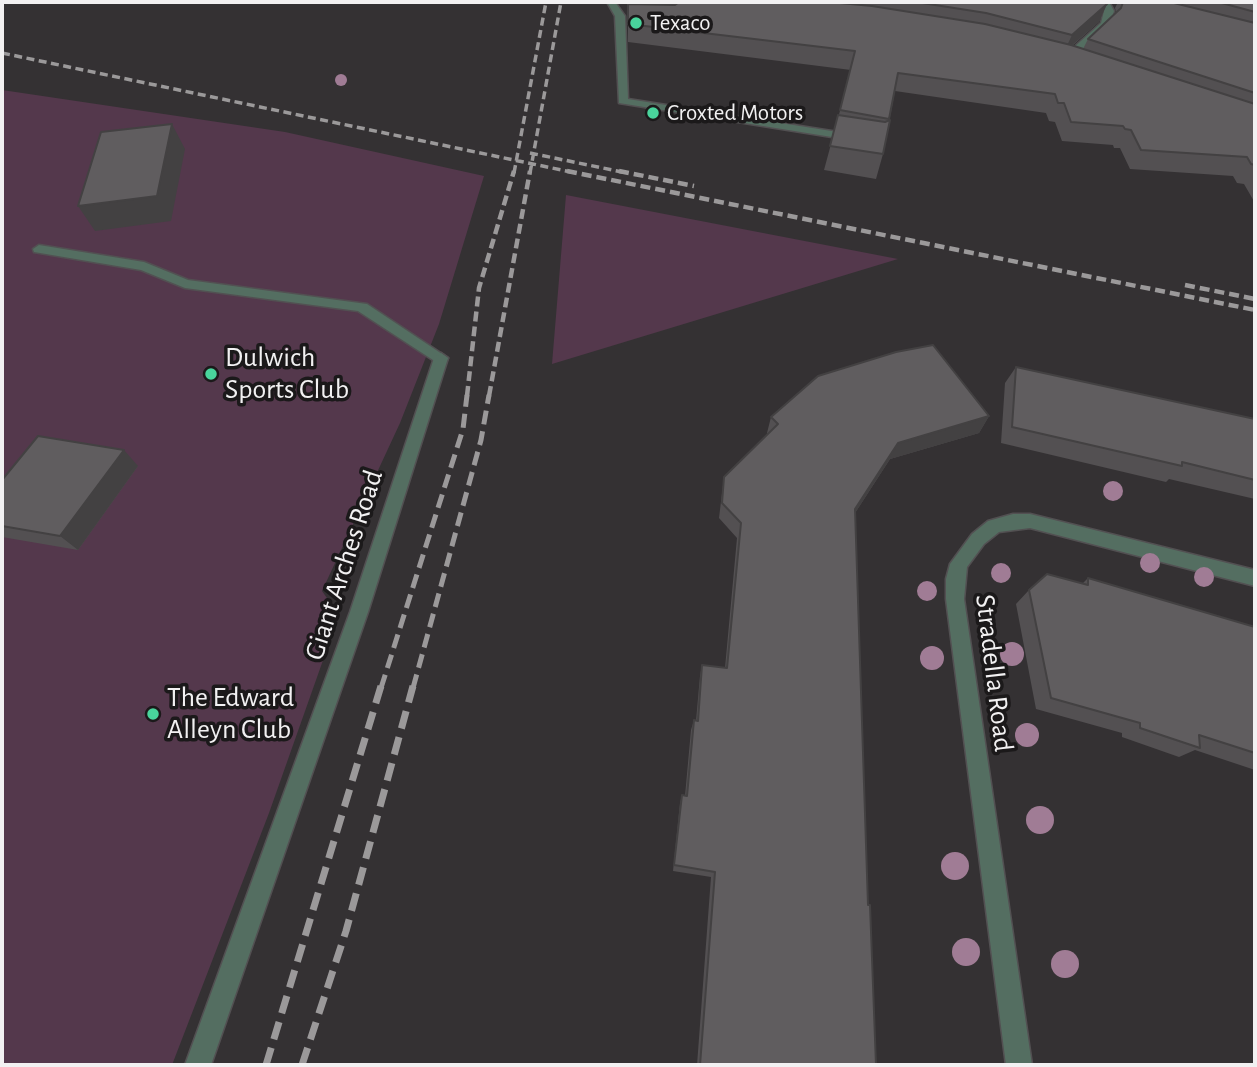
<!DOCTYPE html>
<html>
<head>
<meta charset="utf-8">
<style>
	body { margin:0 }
	#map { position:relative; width:1257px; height:1067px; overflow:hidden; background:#343133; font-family:"Alegreya Sans",sans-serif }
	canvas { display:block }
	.frame { position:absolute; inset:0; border:4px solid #f2f1f2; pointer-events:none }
</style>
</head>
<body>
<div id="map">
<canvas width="1257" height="1067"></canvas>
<div class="frame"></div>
</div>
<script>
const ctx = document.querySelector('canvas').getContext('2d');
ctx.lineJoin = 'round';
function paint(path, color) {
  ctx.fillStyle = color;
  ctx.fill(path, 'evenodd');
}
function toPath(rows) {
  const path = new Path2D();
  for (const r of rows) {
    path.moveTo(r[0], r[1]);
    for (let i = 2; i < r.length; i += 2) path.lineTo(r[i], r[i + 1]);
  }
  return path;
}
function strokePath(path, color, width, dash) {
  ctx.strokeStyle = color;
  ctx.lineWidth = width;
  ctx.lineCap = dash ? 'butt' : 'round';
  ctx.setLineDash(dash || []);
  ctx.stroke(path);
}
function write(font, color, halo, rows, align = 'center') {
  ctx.font = font + ' "Alegreya Sans",sans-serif';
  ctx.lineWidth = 7;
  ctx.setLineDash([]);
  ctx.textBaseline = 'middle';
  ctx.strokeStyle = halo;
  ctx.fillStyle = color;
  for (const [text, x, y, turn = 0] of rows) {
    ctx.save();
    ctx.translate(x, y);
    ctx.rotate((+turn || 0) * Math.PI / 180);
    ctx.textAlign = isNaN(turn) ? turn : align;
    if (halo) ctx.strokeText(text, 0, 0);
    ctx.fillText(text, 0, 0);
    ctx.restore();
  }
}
paint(toPath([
	[2,90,285,132,484,176,439,324,400,423,322,591,339,615,269,813,172,1065,2,1065],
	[566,195,898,259,552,364]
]), '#54384c');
const lane = toPath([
	[607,2,615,2,625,16,628,99,857,135,863,138,857,141,619,103,615,16,607,2],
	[39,245,144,262,188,280,367,304,448,358,446,362,436,362,358,311,185,288,141,270,34,252,33,249,39,245]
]);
const street = toPath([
	[1100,2,1109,2,1114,11,1110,24,1071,61,1063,61,1063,57,1101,23,1104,11,1100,2],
	[441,353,448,358,368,612,211,1065,185,1065,350,612,434,358,441,353],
	[1013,514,1030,514,1255,570,1255,586,1030,528,999,532,984,544,967,567,964,599,1032,1065,1006,1065,946,599,946,579,950,564,972,534,988,521,1013,514]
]);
strokePath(lane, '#525052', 3);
strokePath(street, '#525052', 3);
paint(lane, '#546e61');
paint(street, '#546e61');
strokePath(toPath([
	[2,53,576,173],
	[530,153,627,173],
	[514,173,546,2],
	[530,173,561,2]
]), '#9b999a', 3.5, [8, 4.5]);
strokePath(toPath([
	[567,171,1255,310],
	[619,171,694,186],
	[1185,285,1255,299],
	[467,396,479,288,514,171],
	[489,396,530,171]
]), '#9b999a', 4.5, [10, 5]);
strokePath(toPath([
	[381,688,463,429,467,395],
	[413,688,481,440,489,395]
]), '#9b999a', 5, [14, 7]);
strokePath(toPath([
	[266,1065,381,686],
	[302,1065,346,931,413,686]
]), '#9b999a', 7, [18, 9]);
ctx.fillStyle = '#a07c95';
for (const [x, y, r] of [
	[341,80,6],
	[1113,491,10],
	[1150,563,10],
	[1001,573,10],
	[1204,577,10],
	[927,591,10],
	[1012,654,12],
	[932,658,12],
	[1027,735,12],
	[1040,820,14],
	[955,866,14],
	[966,952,14],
	[1065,964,14]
]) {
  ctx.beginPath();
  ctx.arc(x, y, r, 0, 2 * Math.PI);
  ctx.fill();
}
paint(toPath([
	[676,2,1108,2,1099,22,1072,46,1083,49,1088,39,1116,12,1115,8,1118,2,1255,2,1255,203,1244,184,1237,183,1233,176,1130,169,1120,148,1114,148,1113,145,1062,141,1055,122,1049,121,1046,113,895,91,883,154,876,179,824,170,851,70,628,42,628,4,675,5],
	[1016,367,1255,419,1255,499,1169,479,1166,482,1001,443,1005,383],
	[989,416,979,433,890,459,855,513,868,905,876,1065,697,1065,711,877,673,871,680,803,682,795,685,796,691,730,694,720,696,721,700,676,702,665,725,668,737,538,719,518,722,493,724,477,768,434,767,433,771,417],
	[138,466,78,550,2,537,2,480],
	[1088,578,1255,627,1255,770,1195,750,1179,757,1122,737,1122,733,1036,709,1016,604,1029,590,1082,584]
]), '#535052');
paint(toPath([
	[1107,4,1099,22,1064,52,1072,35],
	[172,124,185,149,171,221,95,231,78,206],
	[989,416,979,433,890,459,848,524,855,509,898,443],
	[124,450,138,466,78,550,60,536]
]), '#434142');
const building = toPath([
	[679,2,829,2,872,6,985,24,1071,45,1255,104,1255,165,1251,164,1247,157,1141,150,1131,130,1125,129,1123,126,1071,122,1064,103,1058,103,1055,94,898,73,889,119,840,110,855,51,628,24,628,4,675,5,679,2],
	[916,2,1108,2,1107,4,1072,35,986,13,916,2],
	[1123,2,1170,2,1255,23,1255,93,1088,39,1121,8,1123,2],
	[1218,2,1255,2,1255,12,1218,2],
	[838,115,885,122,890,120,883,154,830,146,838,115],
	[172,124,157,196,78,206,101,132,172,124],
	[933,345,989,416,898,443,855,509,868,905,870,905,876,1065,700,1065,715,872,674,865,682,795,687,796,694,720,698,721,702,665,727,668,741,523,722,503,724,477,778,424,771,417,818,376,896,352,933,345],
	[1016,367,1255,419,1255,480,1182,462,1182,466,1012,427,1016,367],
	[38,436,124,450,60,536,2,526,2,480,38,436],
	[1047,574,1088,585,1088,578,1255,627,1255,753,1199,735,1200,748,1140,728,1140,723,1051,698,1029,590,1047,574]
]);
paint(building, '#605d5f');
strokePath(building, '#434142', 2);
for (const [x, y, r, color] of [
	[636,23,7,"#49d49c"],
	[653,113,7,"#49d49c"],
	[211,374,7,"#49d49c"],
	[153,714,7,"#49d49c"]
]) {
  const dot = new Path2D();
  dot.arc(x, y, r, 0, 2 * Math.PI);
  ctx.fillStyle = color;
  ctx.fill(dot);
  strokePath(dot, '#1b191a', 2.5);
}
write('23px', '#f2f1f2', '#1b191a', [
	["Texaco",650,23],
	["Croxted Motors",667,113]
], 'left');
write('28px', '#f2f1f2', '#1b191a', [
	["Dulwich",225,358],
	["Sports Club",225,390],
	["The Edward",167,698],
	["Alleyn Club",167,730]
], 'left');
write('28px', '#f2f1f2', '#1b191a', [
	["Giant Arches Road",344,565,-72],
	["Stradella Road",994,673,83]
]);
</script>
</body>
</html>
